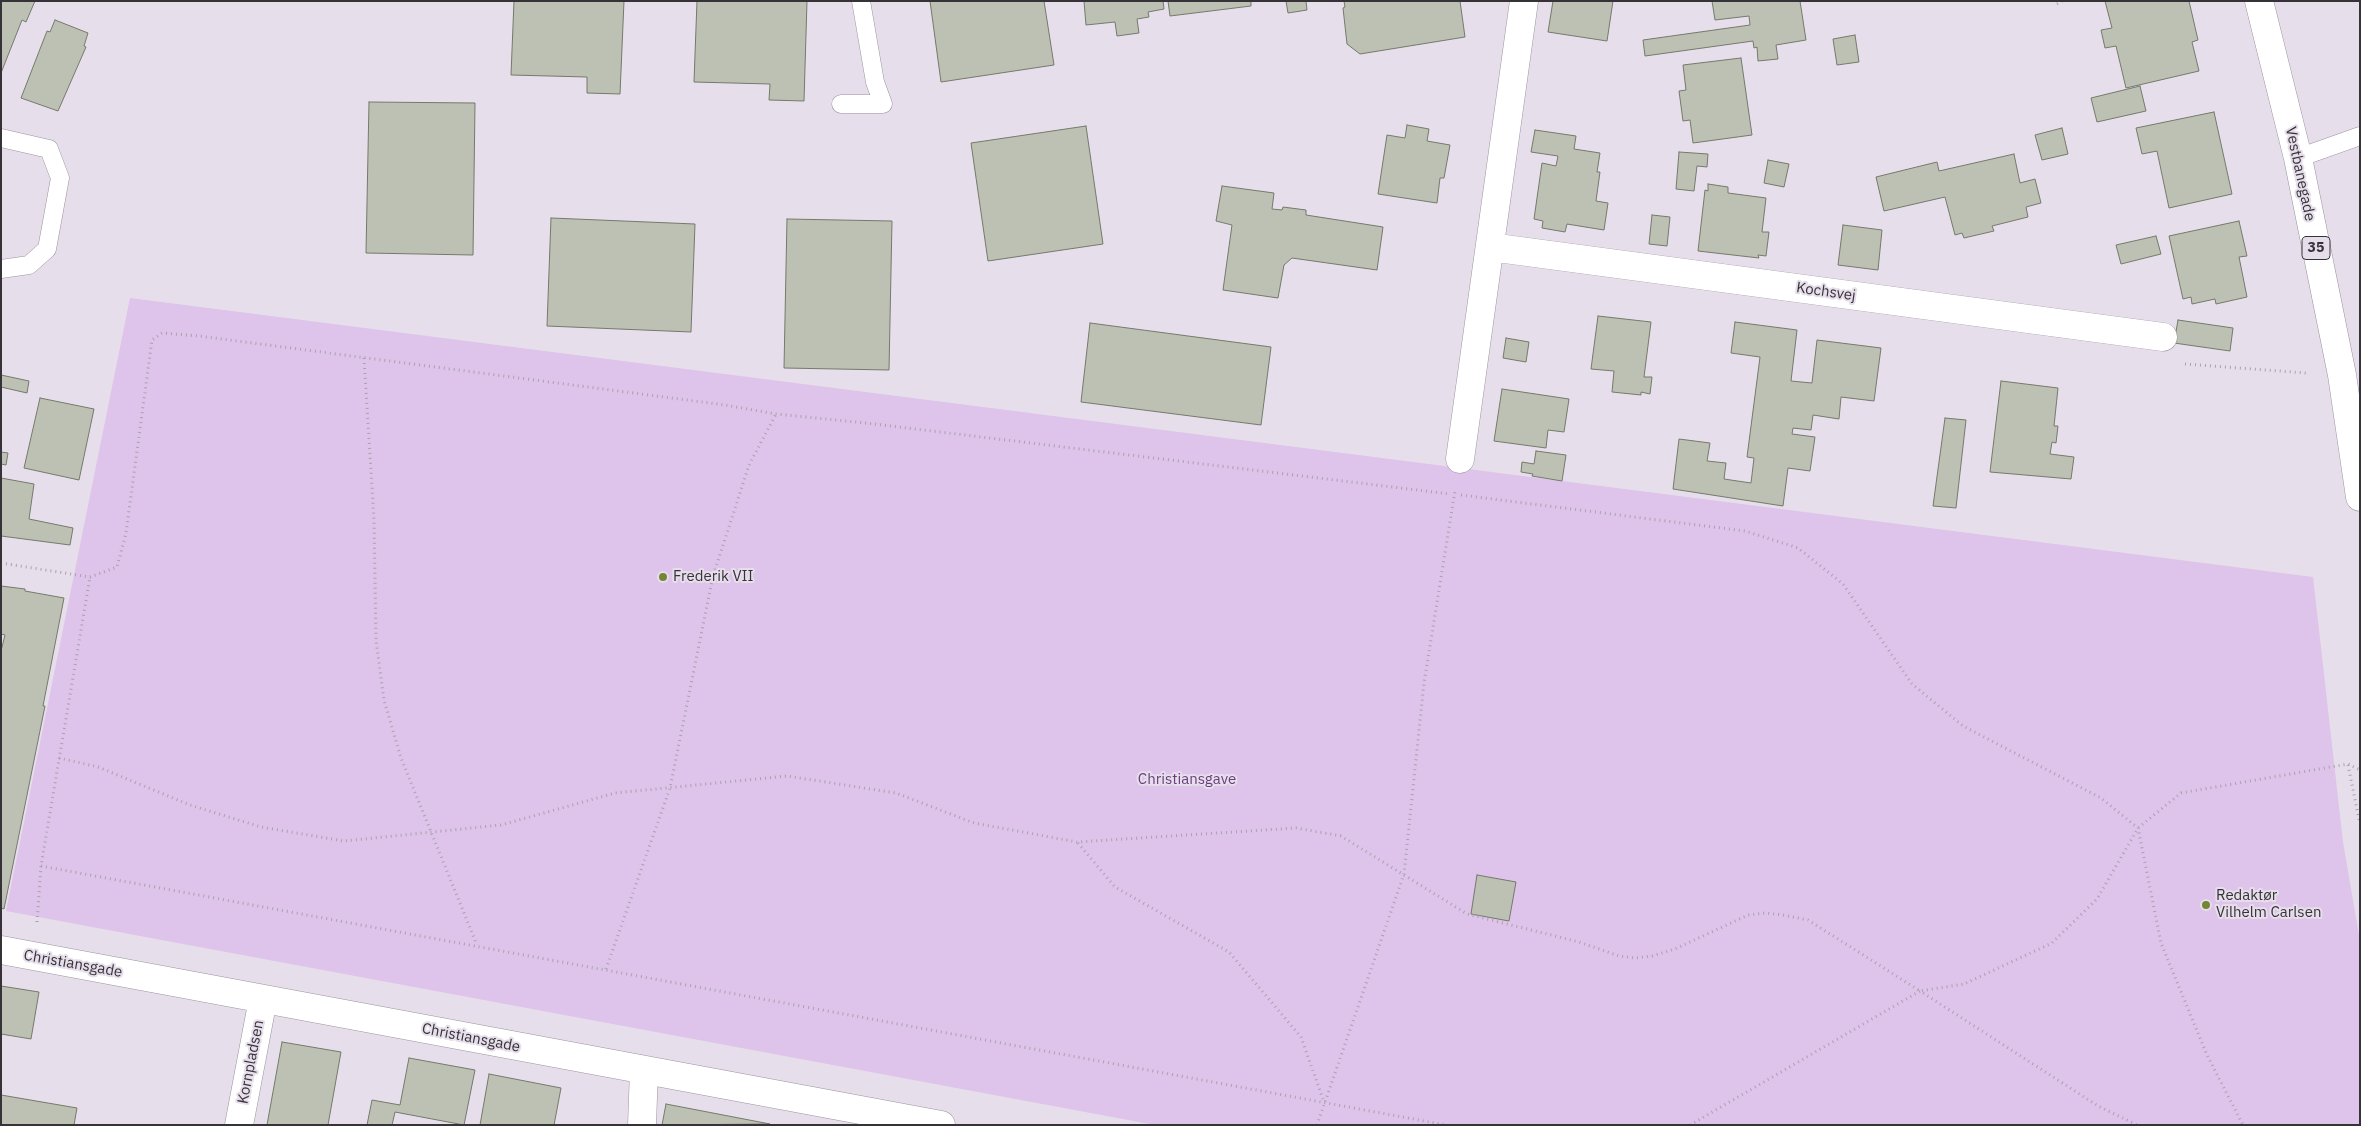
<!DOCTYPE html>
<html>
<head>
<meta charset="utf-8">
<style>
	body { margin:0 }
	#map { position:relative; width:2361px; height:1126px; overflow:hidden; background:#e7deeb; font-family:"IBM Plex Sans",sans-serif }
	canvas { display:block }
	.frame { position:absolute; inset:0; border:2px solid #363338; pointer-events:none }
</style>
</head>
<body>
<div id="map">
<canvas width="2361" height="1126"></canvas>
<div class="frame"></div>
</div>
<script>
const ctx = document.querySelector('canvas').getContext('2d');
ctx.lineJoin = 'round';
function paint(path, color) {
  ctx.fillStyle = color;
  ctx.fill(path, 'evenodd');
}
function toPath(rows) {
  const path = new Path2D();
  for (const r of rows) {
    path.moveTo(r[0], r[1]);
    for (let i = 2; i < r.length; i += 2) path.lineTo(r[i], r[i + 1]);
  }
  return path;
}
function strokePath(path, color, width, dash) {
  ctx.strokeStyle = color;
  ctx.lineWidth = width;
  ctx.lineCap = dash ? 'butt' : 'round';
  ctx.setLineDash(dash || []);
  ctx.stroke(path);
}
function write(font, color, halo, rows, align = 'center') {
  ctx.font = font + ' "IBM Plex Sans",sans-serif';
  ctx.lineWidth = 4;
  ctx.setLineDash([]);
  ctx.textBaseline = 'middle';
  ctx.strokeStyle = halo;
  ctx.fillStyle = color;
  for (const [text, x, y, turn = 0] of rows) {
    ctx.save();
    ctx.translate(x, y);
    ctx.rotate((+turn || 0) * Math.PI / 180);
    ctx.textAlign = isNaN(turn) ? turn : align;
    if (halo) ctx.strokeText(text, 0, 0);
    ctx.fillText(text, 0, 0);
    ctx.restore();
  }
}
paint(toPath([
	[130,298,2313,577,2343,842,2360,941,2360,1125,1155,1125,6,911]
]), '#dec3eb');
const building = toPath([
	[1,1,35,1,26,22,22,20,1,73,1,1],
	[514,1,624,1,620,94,587,93,587,77,511,75,514,1],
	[697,1,807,1,804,101,769,100,770,84,694,82,697,1],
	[930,1,1044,1,1054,65,941,82,930,1],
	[1084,1,1163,1,1164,9,1148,12,1149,17,1137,19,1139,33,1117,36,1115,22,1086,25,1084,1],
	[1168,1,1251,1,1251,6,1170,16,1168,1],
	[1286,1,1306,1,1307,10,1288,13,1286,1],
	[1344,1,1460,1,1465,37,1360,54,1347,44,1343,8,1345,7,1344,1],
	[1553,1,1613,1,1607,41,1548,32,1553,1],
	[1712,1,1800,1,1806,40,1776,45,1778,59,1758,61,1757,47,1754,48,1753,41,1645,56,1643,40,1750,25,1749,16,1715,20,1712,1],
	[2105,1,2189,1,2198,40,2192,42,2199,71,2126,88,2116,46,2105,48,2101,30,2112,28,2105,1],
	[55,20,88,33,84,46,86,47,58,111,21,98,47,31,50,32,55,20],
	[1855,35,1859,62,1837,65,1833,39,1855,35],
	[1741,58,1752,135,1693,143,1690,120,1683,121,1679,91,1686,90,1683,65,1741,58],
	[2140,86,2146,111,2097,122,2091,98,2140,86],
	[369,102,475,103,473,255,366,253,369,102],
	[2214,112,2232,194,2169,208,2157,151,2142,154,2136,128,2214,112],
	[1407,125,1429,129,1427,141,1450,145,1444,178,1440,178,1437,203,1378,194,1387,135,1405,138,1407,125],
	[1086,126,1103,244,988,261,971,143,1086,126],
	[2062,128,2068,154,2042,160,2035,135,2062,128],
	[1535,130,1576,136,1574,149,1600,153,1597,172,1600,172,1596,201,1608,203,1604,230,1567,224,1565,232,1542,228,1543,221,1534,219,1542,163,1556,166,1558,156,1531,152,1535,130],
	[1679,152,1708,154,1707,167,1697,166,1694,191,1676,189,1679,152],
	[2014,154,2020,183,2035,179,2041,203,2026,207,2028,217,1992,226,1994,231,1964,238,1962,233,1955,235,1945,197,1884,211,1876,177,1937,162,1939,171,2014,154],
	[1768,160,1789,164,1784,187,1764,183,1768,160],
	[1708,184,1728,187,1728,193,1766,198,1762,232,1769,232,1766,256,1758,255,1759,258,1698,251,1705,190,1708,191,1708,184],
	[1222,186,1274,193,1272,209,1282,210,1283,207,1306,210,1306,215,1383,227,1377,270,1292,258,1284,265,1278,298,1223,290,1232,225,1216,221,1222,186],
	[1652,215,1670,217,1667,246,1649,244,1652,215],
	[551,218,695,224,691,332,547,326,551,218],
	[787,219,892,221,889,370,784,368,787,219],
	[2239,221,2247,256,2239,257,2247,297,2216,304,2215,299,2192,304,2191,297,2183,299,2169,236,2239,221],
	[1843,225,1882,230,1878,270,1838,265,1843,225],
	[2156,236,2161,254,2121,264,2116,245,2156,236],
	[1598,316,1651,322,1644,377,1652,377,1650,394,1641,392,1641,395,1612,392,1614,371,1591,369,1598,316],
	[2178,320,2233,328,2230,351,2174,343,2178,320],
	[1735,322,1797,330,1791,381,1812,383,1817,340,1881,348,1874,401,1841,397,1839,419,1813,415,1811,430,1793,428,1792,434,1815,437,1810,471,1788,468,1783,506,1673,489,1679,439,1710,443,1707,461,1726,463,1724,479,1751,483,1754,458,1747,457,1760,357,1731,353,1735,322],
	[1090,323,1271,347,1261,425,1081,402,1090,323],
	[1506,338,1529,342,1526,362,1503,358,1506,338],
	[1,375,29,381,27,393,1,387,1,375],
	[2001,381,2058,388,2054,426,2058,426,2056,443,2052,442,2050,454,2074,457,2071,479,1990,472,2001,381],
	[1502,389,1569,399,1564,432,1548,430,1546,448,1494,441,1502,389],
	[40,398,94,409,79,480,24,468,40,398],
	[1945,418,1966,420,1956,508,1933,506,1945,418],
	[1536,451,1566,455,1562,481,1532,476,1533,474,1521,472,1522,462,1534,464,1536,451],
	[1,452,8,453,6,465,1,464,1,452],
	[1,478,34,484,29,519,73,528,70,545,1,536,1,478],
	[1,586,25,589,25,591,64,598,43,706,45,706,4,909,1,908,1,651,5,635,1,634,1,586],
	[1477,875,1516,882,1509,921,1471,914,1477,875],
	[1,986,39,992,31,1039,1,1034,1,986],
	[282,1042,341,1052,328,1125,267,1125,282,1042],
	[409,1058,475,1070,464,1125,395,1112,392,1125,367,1125,372,1100,400,1105,409,1058],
	[489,1074,561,1088,554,1125,480,1125,489,1074],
	[1,1095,77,1108,74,1125,1,1125,1,1095],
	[666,1104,770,1124,662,1125,666,1104]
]);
paint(building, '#bdc1b3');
strokePath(building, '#75796c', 1);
const lane = toPath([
	[841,104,883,104,875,82,861,1],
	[1,138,49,149,60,178,47,249,29,265,1,269],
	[2298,158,2360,136]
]);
const street = toPath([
	[1490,247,2163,337],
	[1460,459,1524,1],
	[1,950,941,1125],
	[239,1125,263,999],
	[642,1125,644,1070]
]);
const primary = toPath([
	[2259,1,2298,158,2342,375,2360,497]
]);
strokePath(lane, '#9b939f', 19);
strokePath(street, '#9b939f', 29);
strokePath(primary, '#9b939f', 29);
strokePath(toPath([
	[2057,4,2062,1],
	[364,358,374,520,376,640,384,700,401,758,477,945],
	[2185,364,2306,373],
	[1461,495,1745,531,1798,548,1843,584,1912,684,1963,726,2101,798,2138,828,2161,943,2207,1055,2243,1125],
	[1,563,90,577,117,567,126,533,152,340,162,333,199,336,725,405,776,414,866,423,1450,494],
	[59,758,98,767,190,805,261,827,344,841,501,825,615,793,787,776,896,793,974,823,1077,842,1296,828,1341,836,1467,914,1579,942,1619,956,1635,958,1652,956,1675,949,1748,915,1765,913,1783,915,1808,920,1920,991,1964,984,2052,943,2097,899,2138,828,2181,793,2348,764,2360,770],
	[2348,765,2360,824],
	[1078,843,1115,887,1229,952,1301,1037,1324,1102],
	[41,866,1446,1125],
	[37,922,41,866,90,577],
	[606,969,670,788,713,576,749,465,776,414],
	[1317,1125,1404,874,1424,683,1455,491],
	[1690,1125,1920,991,2098,1106,2137,1125]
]), '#a9a2ac', 3, [1, 4]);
strokePath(lane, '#fff', 18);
strokePath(street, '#fff', 28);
strokePath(primary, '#fff', 28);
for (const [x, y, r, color] of [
	[663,577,5,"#748635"],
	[2206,905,5,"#748635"]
]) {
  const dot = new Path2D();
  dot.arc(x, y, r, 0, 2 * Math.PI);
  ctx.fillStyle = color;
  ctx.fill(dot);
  strokePath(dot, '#e7deeb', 2);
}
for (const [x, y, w] of [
	[2316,248,28]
]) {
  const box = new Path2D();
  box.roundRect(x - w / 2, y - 11.5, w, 23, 4);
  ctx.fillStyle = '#e7deeb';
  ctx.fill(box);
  strokePath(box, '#363338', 1);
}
write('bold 14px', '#363338', null, [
	["35",2316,248]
]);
write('15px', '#363338', '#e7deeb', [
	["Vestbanegade",2300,174,78],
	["Kochsvej",1826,292,8],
	["Christiansgade",73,964,10],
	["Christiansgade",471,1038,11],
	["Kornpladsen",251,1062,-79]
]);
write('15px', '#363338', '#e7deeb', [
	["Frederik VII",673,577],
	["Redaktør",2216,896],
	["Vilhelm Carlsen",2216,913]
], 'left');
write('15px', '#6a3e7e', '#e7deeb', [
	["Christiansgave",1187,780]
]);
</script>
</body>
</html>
